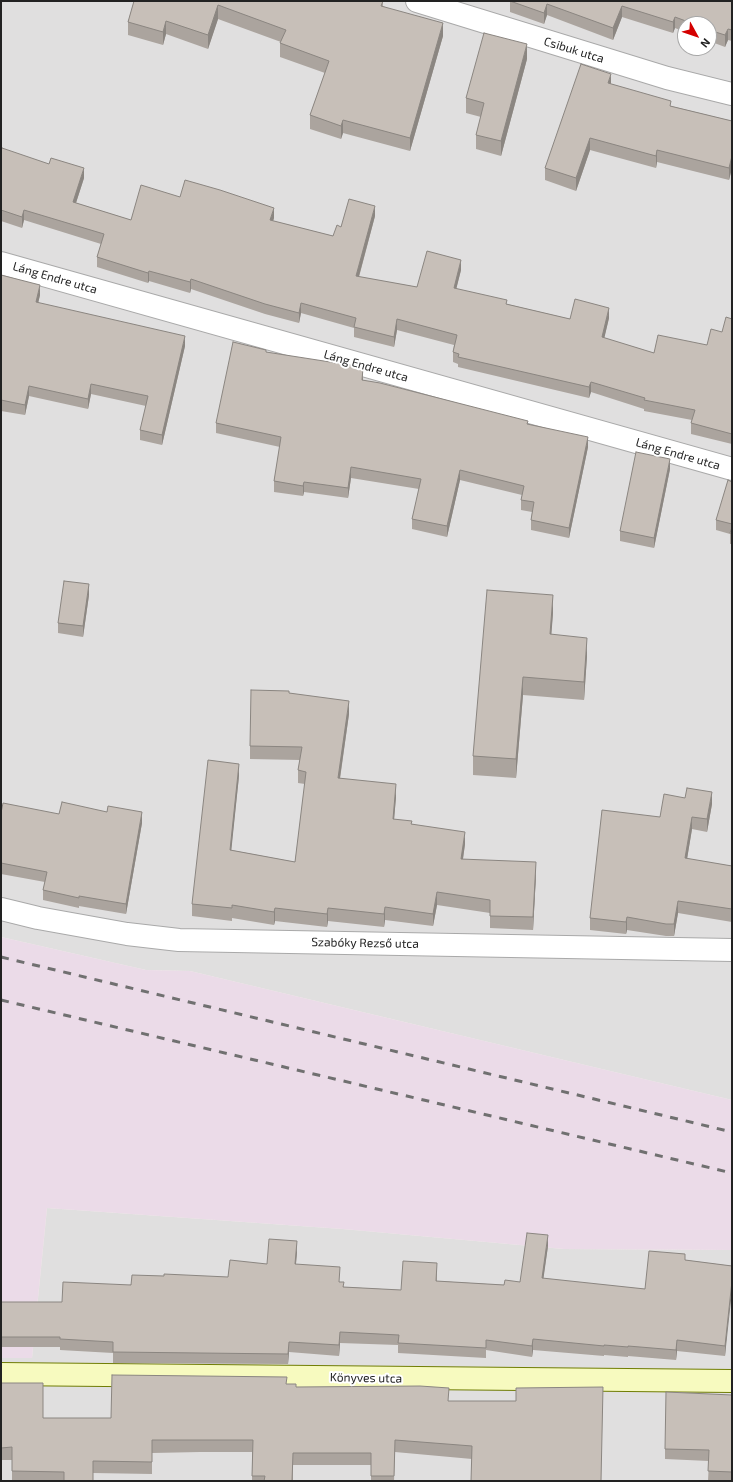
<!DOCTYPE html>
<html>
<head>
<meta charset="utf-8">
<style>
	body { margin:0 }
	#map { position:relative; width:733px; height:1482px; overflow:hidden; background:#f2efe9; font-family:"Exo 2",sans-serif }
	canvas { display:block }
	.frame { position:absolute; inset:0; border:2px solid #222; pointer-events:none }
	.north { position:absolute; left:677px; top:16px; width:40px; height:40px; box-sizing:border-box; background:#fff; border:1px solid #a7a7a7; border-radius:50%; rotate:130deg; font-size:11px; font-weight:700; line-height:16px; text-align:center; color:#222 }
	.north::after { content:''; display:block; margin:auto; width:14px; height:18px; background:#d40000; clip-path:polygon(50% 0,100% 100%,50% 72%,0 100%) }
</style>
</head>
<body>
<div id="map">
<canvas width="733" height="1482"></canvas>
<div class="frame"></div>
<div class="north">N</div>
</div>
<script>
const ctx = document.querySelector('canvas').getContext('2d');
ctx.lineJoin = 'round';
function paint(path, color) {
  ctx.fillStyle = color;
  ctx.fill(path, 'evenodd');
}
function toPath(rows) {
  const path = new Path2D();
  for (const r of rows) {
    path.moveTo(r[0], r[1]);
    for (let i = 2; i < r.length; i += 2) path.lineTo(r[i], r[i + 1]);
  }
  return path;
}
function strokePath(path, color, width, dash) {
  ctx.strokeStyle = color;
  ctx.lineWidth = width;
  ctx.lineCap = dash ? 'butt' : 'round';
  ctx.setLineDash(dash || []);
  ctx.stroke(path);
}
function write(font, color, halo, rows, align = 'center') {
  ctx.font = font + ' "Exo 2",sans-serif';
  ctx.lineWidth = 4;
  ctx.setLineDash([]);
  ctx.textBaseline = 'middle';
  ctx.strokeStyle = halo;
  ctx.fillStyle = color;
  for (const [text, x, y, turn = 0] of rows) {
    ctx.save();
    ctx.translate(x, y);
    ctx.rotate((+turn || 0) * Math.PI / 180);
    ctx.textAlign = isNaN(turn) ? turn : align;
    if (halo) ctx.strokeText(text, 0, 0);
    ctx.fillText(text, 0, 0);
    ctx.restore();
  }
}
paint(toPath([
	[1,1,732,1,732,1100,190,971,146,970,1,937],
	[685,24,709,24,709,48,685,48],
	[47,1208,343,1229,564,1249,732,1250,732,1481,1,1481,1,1358,32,1358]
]), '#e0dfdf');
paint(toPath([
	[1,937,146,970,190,971,732,1100,732,1250,564,1249,343,1229,47,1208,32,1358,1,1358]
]), '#ebdbe8');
const street = toPath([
	[417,1,667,78,732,94],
	[1,263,732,469],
	[1,909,38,918,127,934,179,940,732,950]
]);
const secondary = toPath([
	[1,1374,732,1381]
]);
strokePath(street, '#a9a9a9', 24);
strokePath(secondary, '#707d05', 24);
strokePath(street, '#fff', 22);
strokePath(secondary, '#f7fabf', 22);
strokePath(toPath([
	[1,957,732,1132],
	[1,1000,732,1173]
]), '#707070', 3, [8, 8]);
paint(toPath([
	[134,1,383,1,383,6,443,36,410,151,343,133,341,139,310,129,310,115,325,73,280,57,280,43,281,42,218,19,208,49,166,34,163,45,128,35,128,22],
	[510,1,732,1,732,41,728,40,725,47,709,41,709,24,685,24,685,32,675,28,673,33,622,17,613,40,547,15,544,24,510,12],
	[527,59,501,156,476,149,476,135,481,117,466,113,466,98],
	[611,84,671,106,732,121,732,168,729,180,657,162,656,168,590,150,576,191,545,180,545,168],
	[1,151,84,178,76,203,131,220,180,197,274,218,273,221,333,236,341,227,375,216,359,277,417,287,461,270,456,289,507,304,570,319,609,318,604,338,654,353,707,345,722,332,732,319,732,444,691,434,691,423,692,420,644,411,644,409,591,392,589,398,458,367,458,364,453,362,453,352,454,345,397,330,394,347,354,337,354,328,301,313,299,323,265,314,191,289,190,293,149,281,148,283,97,267,97,257,101,244,24,220,22,228,1,221],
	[1,275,40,295,38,303,185,346,162,445,140,440,140,430,146,406,91,394,88,409,29,396,25,415,1,411],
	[266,352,363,378,363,380,528,425,588,447,569,538,531,530,531,520,532,512,521,510,521,500,522,495,460,480,447,537,412,529,412,519,419,489,351,478,348,498,304,492,303,496,274,492,274,481,280,447,216,433,216,423],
	[670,469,654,548,620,541,620,531],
	[732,482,732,544,730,544,730,534,716,530,716,520],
	[89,595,83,637,58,633,58,623],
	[553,613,551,634,587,656,584,700,523,695,516,778,473,775,473,756],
	[289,693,349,714,340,779,396,797,394,819,412,824,465,844,463,859,536,875,533,930,490,928,490,913,437,905,433,926,385,920,384,927,328,921,327,927,275,921,274,925,232,918,232,921,192,916,192,904,239,776,231,850,295,862,305,784,298,783,298,770,300,760,250,759,250,746],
	[712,804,707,832,692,829,687,859,732,866,732,922,678,913,674,936,666,936,627,930,626,934,590,930,590,918,660,817],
	[1,813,59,814,142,823,126,914,79,906,79,908,43,900,43,890,45,882,1,874],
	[548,1246,543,1279,645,1289,685,1260,732,1266,725,1356,677,1351,676,1360,628,1356,628,1357,604,1355,604,1356,533,1350,532,1357,486,1350,486,1358,398,1353,398,1345,340,1343,339,1356,289,1352,288,1364,113,1363,113,1353,60,1350,60,1347,1,1347,1,1302,62,1302,164,1276,228,1277,267,1264,297,1252,296,1264,340,1282,344,1287,401,1290,437,1273,437,1281,504,1285,520,1282],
	[1,1383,43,1418,111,1418,287,1384,296,1387,449,1401,516,1401,603,1387,472,1459,395,1452,394,1481,371,1481,371,1465,293,1465,293,1481,252,1481,252,1452,200,1452,152,1453,152,1474,93,1473,93,1481,12,1481,12,1460,1,1460],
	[732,1395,732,1481,708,1481,709,1461,665,1459,665,1449]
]), '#aba49e');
paint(toPath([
	[547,4,547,15,544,24,544,13],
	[218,5,218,19,208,49,208,35],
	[622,6,622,17,613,40,613,28],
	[675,17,675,28,673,33,673,22],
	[166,21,166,34,163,45,163,32],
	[443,23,443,36,410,151,410,138],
	[728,29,728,40,725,47,725,35],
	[527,44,527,59,501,156,501,141],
	[611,74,611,86,608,83],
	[343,120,343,133,341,139,341,126],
	[590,138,590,150,576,191,576,178],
	[657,150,657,162,656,168,656,156],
	[732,156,732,168,729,180,729,168],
	[84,168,84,178,73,212,73,202],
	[375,206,375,216,356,287,356,276],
	[274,208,274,218,270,230,270,220],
	[24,210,24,220,22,228,22,217],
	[461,260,461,270,454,298,454,288],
	[149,271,149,281,148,283,148,273],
	[191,279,191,289,190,293,190,282],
	[40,285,40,295,36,312,36,302],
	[301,303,301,313,299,323,299,313],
	[609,308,609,318,602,348,602,337],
	[397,319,397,330,394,347,394,337],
	[185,336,185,346,162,445,162,435],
	[363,368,363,378,362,390,362,380],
	[591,382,591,392,589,398,589,387],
	[91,384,91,394,88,409,88,399],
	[29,386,29,396,25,415,25,405],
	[588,437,588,447,569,538,569,528],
	[670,459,670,469,654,548,654,538],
	[351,467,351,478,348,498,348,488],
	[460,470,460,480,447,537,447,526],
	[304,482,304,492,303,496,303,486],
	[89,584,89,595,83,637,83,626],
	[553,595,553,613,550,653,550,634],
	[587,638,587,656,584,700,584,682],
	[523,677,523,695,516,778,516,759],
	[349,701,349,714,338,791,338,778],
	[239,764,239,776,230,863,230,850],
	[396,784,396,797,393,832,393,819],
	[712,792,712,804,707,832,707,819],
	[142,812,142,823,126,914,126,904],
	[692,817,692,829,685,871,685,858],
	[465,832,465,844,461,872,461,859],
	[536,862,536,875,533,930,533,917],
	[437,892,437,905,433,926,433,914],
	[678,901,678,913,674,936,674,924],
	[385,907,385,920,384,927,384,914],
	[275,908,275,921,274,925,274,912],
	[328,908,328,921,327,927,327,914],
	[627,917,627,930,626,934,626,922],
	[548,1235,548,1246,542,1289,542,1278],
	[297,1241,297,1252,295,1274,295,1264],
	[732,1281,732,1291,725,1356,725,1346],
	[340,1332,340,1343,339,1356,339,1345],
	[533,1339,533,1350,532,1357,532,1346],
	[677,1340,677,1351,676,1360,676,1350],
	[289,1342,289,1352,288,1364,288,1354]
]), '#8b8681');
const building = toPath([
	[134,1,383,1,381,6,443,23,410,138,343,120,341,126,310,115,329,61,280,43,286,30,218,5,208,35,166,21,163,32,128,22,134,1],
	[510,1,732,1,732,30,728,29,725,35,709,30,709,24,694,24,675,17,673,22,622,6,613,28,547,4,544,13,510,1],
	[484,33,527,44,501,141,476,135,484,103,466,98,484,33],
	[581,64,611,74,608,83,671,101,670,106,732,121,732,156,729,168,657,150,656,156,590,138,576,178,545,168,581,64],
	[2,148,49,164,51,158,84,168,73,202,131,220,141,185,180,197,185,180,220,190,274,208,270,220,333,236,337,225,341,227,349,199,375,206,356,276,417,287,427,251,461,260,454,288,507,300,506,304,570,319,575,299,609,308,602,337,654,353,658,335,707,345,711,329,722,332,726,317,732,319,732,434,691,423,695,410,644,400,645,398,591,382,589,387,458,357,459,354,453,352,457,335,397,319,394,337,354,327,356,318,301,303,299,313,265,304,191,279,190,282,149,271,148,273,97,257,104,234,24,210,22,217,1,210,1,151,2,148],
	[1,275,40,285,36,302,185,336,162,435,140,430,148,396,91,384,88,399,29,386,25,405,1,400,1,275],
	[233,342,266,350,266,352,356,366,363,368,362,380,380,383,528,421,527,424,588,437,569,528,531,520,534,502,521,500,524,486,460,470,447,526,412,519,421,479,351,467,348,488,304,482,303,486,274,481,281,437,216,423,233,342],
	[636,452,670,459,654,538,620,531,636,452],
	[728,480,732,482,732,524,716,520,728,480],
	[732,527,732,534,730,533,732,527],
	[64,581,89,584,83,626,58,623,64,581],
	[487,590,553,595,550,634,587,638,584,682,523,677,516,759,473,756,487,590],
	[251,690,289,691,289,693,349,701,338,778,396,784,393,819,412,821,411,824,465,832,461,859,536,862,533,917,490,916,490,900,437,892,433,914,385,907,384,914,328,908,327,914,275,908,274,912,232,905,232,908,192,904,208,760,239,764,230,850,295,862,306,772,298,770,302,747,250,746,251,690],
	[687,788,712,792,707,819,692,817,685,858,732,866,732,909,678,901,674,924,666,924,627,917,626,922,590,918,602,810,660,817,664,794,685,798,687,788],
	[62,802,107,812,108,806,142,812,126,904,79,896,79,898,43,890,47,872,1,863,1,813,3,803,59,814,62,802],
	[527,1233,548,1235,542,1278,645,1289,649,1251,685,1254,685,1260,732,1266,732,1281,725,1346,677,1340,676,1350,628,1346,628,1347,604,1345,604,1346,533,1339,532,1346,486,1340,486,1348,398,1343,399,1335,340,1332,339,1345,289,1342,288,1354,113,1352,113,1342,60,1339,60,1337,1,1337,1,1302,62,1302,63,1282,131,1285,132,1275,164,1276,164,1274,228,1277,230,1260,267,1264,269,1239,297,1241,295,1264,340,1267,339,1282,344,1282,343,1287,401,1290,403,1261,437,1263,436,1281,504,1285,505,1280,520,1282,527,1233],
	[112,1375,287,1377,286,1384,296,1384,296,1387,420,1386,449,1388,448,1401,516,1401,516,1388,603,1387,601,1481,471,1481,472,1446,395,1440,394,1476,371,1476,371,1453,293,1453,292,1481,264,1481,265,1476,252,1476,253,1440,152,1440,152,1462,93,1461,93,1481,64,1481,64,1472,12,1471,12,1447,1,1448,1,1383,43,1383,43,1418,111,1418,112,1375],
	[666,1392,732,1395,732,1472,708,1471,709,1450,665,1449,666,1392]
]);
paint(building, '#c7bfb8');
strokePath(building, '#8b8681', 1);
write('12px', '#222', '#fff', [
	["Csibuk utca",574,50,17],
	["Láng Endre utca",55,278,16],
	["Láng Endre utca",366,366,16],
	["Láng Endre utca",678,454,16],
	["Szabóky Rezső utca",365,943,1],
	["Könyves utca",366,1378,1]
]);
</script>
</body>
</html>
